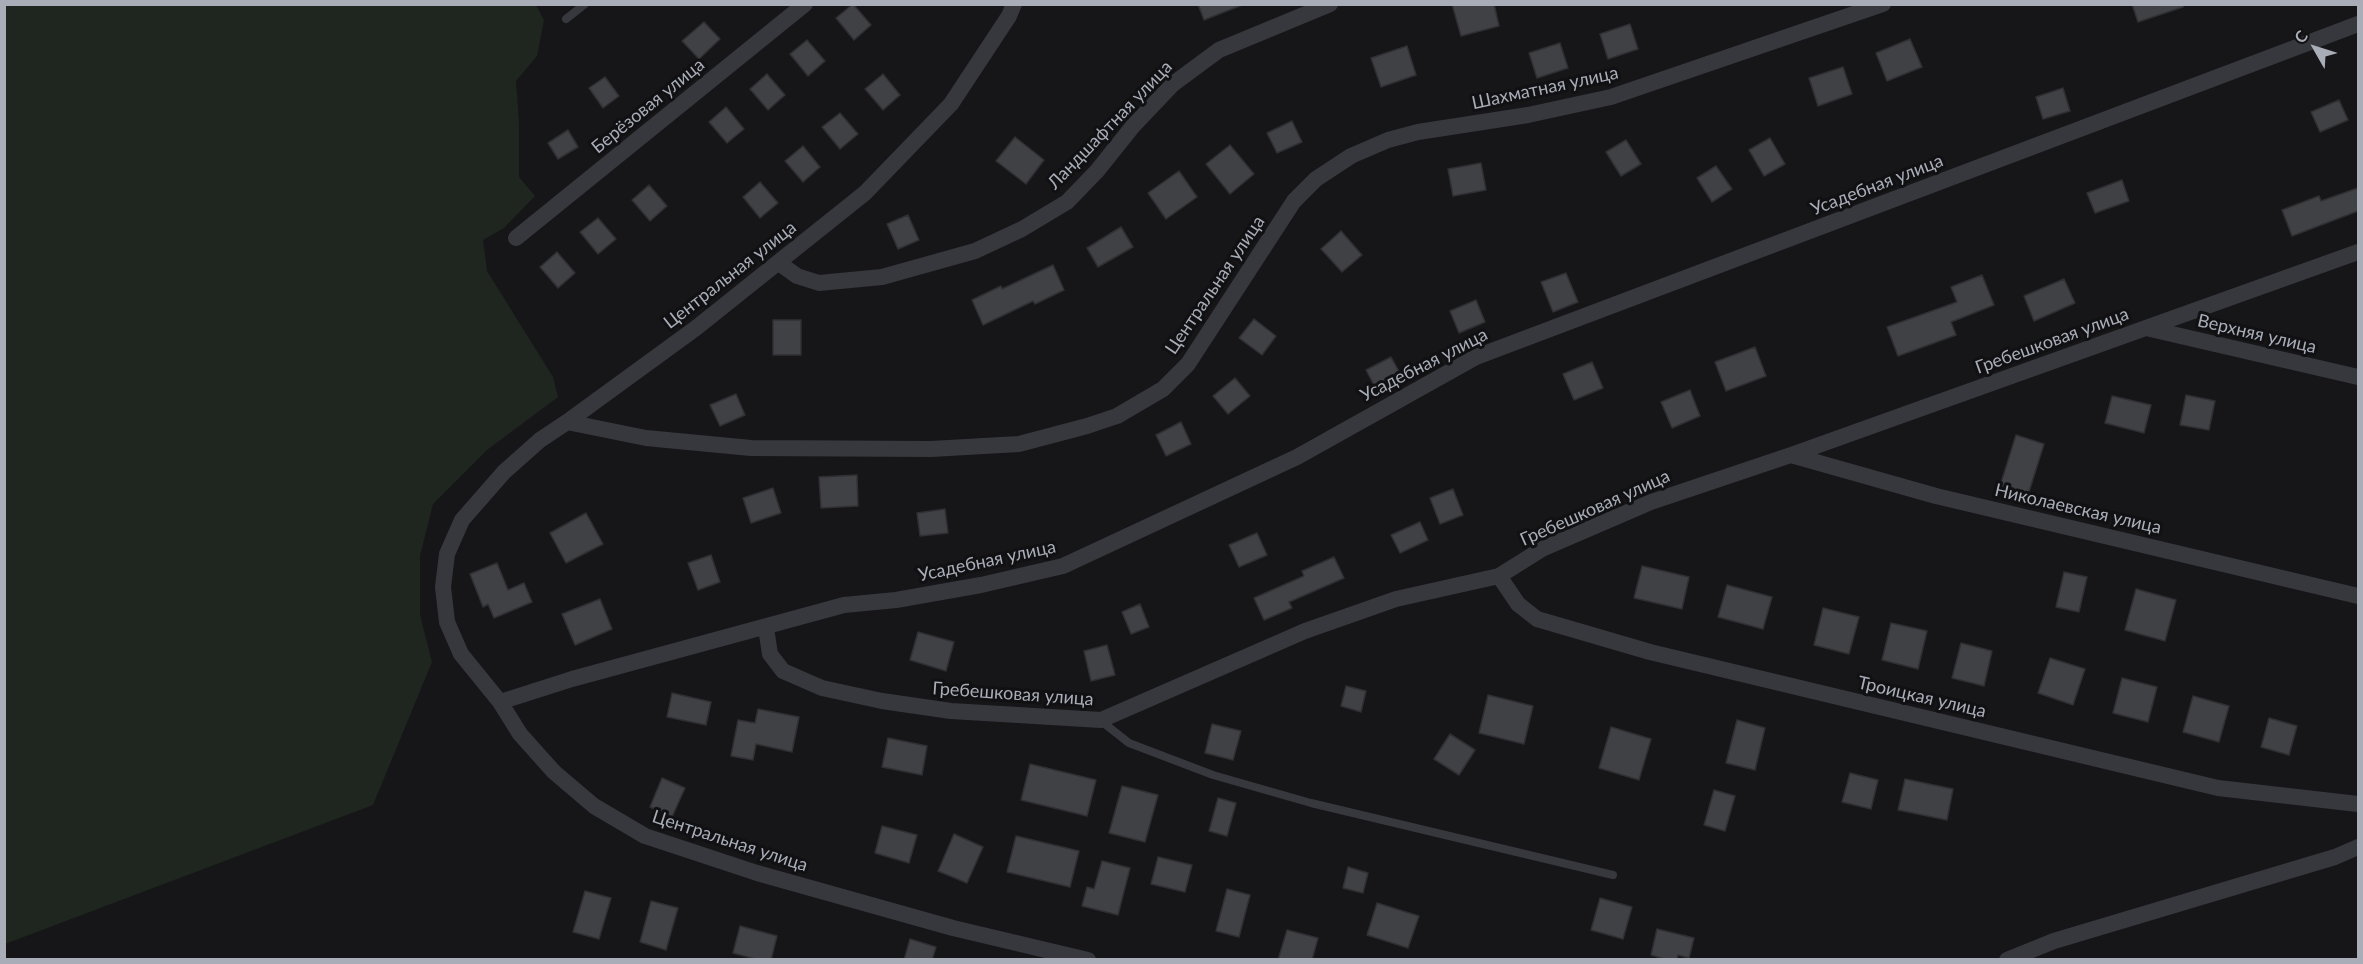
<!DOCTYPE html>
<html>
<head>
<meta charset="utf-8">
<style>
	body { margin:0 }
	#map { position:relative; width:2363px; height:964px; overflow:hidden; background:#161618; font-family:Lato,sans-serif }
	canvas { display:block }
	.frame { position:absolute; inset:0; border:6px solid #a8adb8; pointer-events:none }
	.north { position:absolute; left:2285px; top:18px; width:60px; height:60px; -webkit-text-stroke:4px #111113; paint-order:stroke; rotate:309deg; font-size:16px; font-weight:700; line-height:24px; text-align:center; color:#a8adb8 }
	.north::after { content:''; display:block; margin:auto; width:21px; height:27px; background:#a8adb8; clip-path:polygon(50% 0,100% 100%,50% 72%,0 100%) }
</style>
</head>
<body>
<div id="map">
<canvas width="2363" height="964"></canvas>
<div class="frame"></div>
<div class="north">С</div>
</div>
<script>
const ctx = document.querySelector('canvas').getContext('2d');
ctx.lineJoin = 'round';
function paint(path, color) {
  ctx.fillStyle = color;
  ctx.fill(path, 'evenodd');
}
function toPath(rows) {
  const path = new Path2D();
  for (const r of rows) {
    path.moveTo(r[0], r[1]);
    for (let i = 2; i < r.length; i += 2) path.lineTo(r[i], r[i + 1]);
  }
  return path;
}
function strokePath(path, color, width, dash) {
  ctx.strokeStyle = color;
  ctx.lineWidth = width;
  ctx.lineCap = dash ? 'butt' : 'round';
  ctx.setLineDash(dash || []);
  ctx.stroke(path);
}
function write(font, color, halo, rows, align = 'center') {
  ctx.font = font + ' Lato,sans-serif';
  ctx.lineWidth = 6;
  ctx.setLineDash([]);
  ctx.textBaseline = 'middle';
  ctx.strokeStyle = halo;
  ctx.fillStyle = color;
  for (const [text, x, y, turn = 0] of rows) {
    ctx.save();
    ctx.translate(x, y);
    ctx.rotate((+turn || 0) * Math.PI / 180);
    ctx.textAlign = isNaN(turn) ? turn : align;
    if (halo) ctx.strokeText(text, 0, 0);
    ctx.fillText(text, 0, 0);
    ctx.restore();
  }
}
paint(toPath([
	[5,4,536,5,544,20,537,56,516,81,519,122,519,177,535,196,504,228,483,240,487,271,553,377,558,397,487,450,433,504,420,556,420,615,432,662,373,805,5,944]
]), '#1e261f');
const building = toPath([
	[853,4,871,25,854,40,836,18,853,4],
	[1198,4,1242,4,1242,5,1204,20,1198,4],
	[1452,4,1494,4,1499,26,1461,36,1452,4],
	[2132,4,2183,4,2183,7,2138,22,2132,4],
	[704,22,720,39,699,59,682,41,704,22],
	[1630,24,1638,49,1608,59,1600,34,1630,24],
	[1910,39,1922,67,1887,81,1876,53,1910,39],
	[807,40,825,61,808,76,790,54,807,40],
	[1560,43,1568,68,1537,78,1529,53,1560,43],
	[1407,46,1416,75,1381,87,1371,58,1407,46],
	[1843,67,1852,94,1818,106,1809,78,1843,67],
	[767,74,785,95,768,110,750,89,767,74],
	[883,74,900,95,883,110,865,89,883,74],
	[605,77,619,96,603,108,589,88,605,77],
	[2063,88,2070,111,2043,119,2036,97,2063,88],
	[2339,100,2348,120,2320,132,2311,112,2339,100],
	[726,107,744,129,727,143,709,122,726,107],
	[840,113,858,134,840,149,822,127,840,113],
	[1292,121,1302,142,1277,153,1267,133,1292,121],
	[568,130,578,147,558,159,548,143,568,130],
	[1015,137,1044,160,1026,184,996,161,1015,137],
	[1770,138,1785,164,1764,176,1749,150,1770,138],
	[1626,140,1641,164,1621,176,1606,152,1626,140],
	[1230,145,1254,174,1230,194,1206,164,1230,145],
	[803,146,820,167,803,182,785,161,803,146],
	[1481,163,1486,190,1453,196,1448,169,1481,163],
	[1716,166,1732,189,1712,202,1697,178,1716,166],
	[1179,171,1197,197,1166,219,1148,193,1179,171],
	[2122,180,2129,201,2095,213,2087,193,2122,180],
	[760,182,778,203,760,218,743,197,760,182],
	[649,185,667,206,650,221,632,200,649,185],
	[2358,188,2358,211,2292,236,2282,210,2319,196,2321,201,2358,188],
	[908,215,919,240,898,249,887,224,908,215],
	[598,218,616,239,598,254,580,232,598,218],
	[1121,227,1133,247,1098,267,1087,248,1121,227],
	[1341,231,1362,255,1342,272,1321,249,1341,231],
	[557,252,575,273,558,288,540,267,557,252],
	[1053,265,1064,290,1035,304,1033,301,983,325,972,300,1001,286,1002,289,1053,265],
	[1566,273,1578,302,1553,312,1541,282,1566,273],
	[1982,275,1994,305,1951,322,1956,335,1898,356,1887,327,1957,302,1951,287,1982,275],
	[2064,279,2075,303,2034,321,2024,296,2064,279],
	[1476,300,1485,322,1459,333,1450,311,1476,300],
	[1254,319,1276,336,1262,355,1239,338,1254,319],
	[773,320,801,320,801,355,773,355,773,320],
	[1755,347,1766,376,1726,391,1715,362,1755,347],
	[1391,357,1402,377,1377,391,1366,370,1391,357],
	[1592,362,1603,388,1574,400,1563,374,1592,362],
	[1235,378,1250,396,1228,414,1213,396,1235,378],
	[1690,390,1700,416,1672,428,1661,402,1690,390],
	[736,394,745,415,720,426,710,405,736,394],
	[2186,395,2215,401,2209,430,2180,425,2186,395],
	[2112,396,2151,405,2144,433,2105,423,2112,396],
	[1181,422,1191,444,1166,456,1156,435,1181,422],
	[2016,435,2044,444,2028,495,2000,486,2016,435],
	[857,475,858,506,821,508,819,477,857,475],
	[773,488,781,513,751,523,743,498,773,488],
	[1453,489,1463,515,1440,524,1430,498,1453,489],
	[945,509,948,533,920,536,917,513,945,509],
	[586,513,603,544,566,563,550,533,586,513],
	[1420,522,1428,540,1400,553,1391,535,1420,522],
	[1257,533,1267,555,1239,567,1229,545,1257,533],
	[711,555,720,582,698,590,688,563,711,555],
	[1334,557,1344,578,1289,602,1292,608,1264,620,1254,598,1304,576,1302,571,1334,557],
	[497,563,508,590,524,583,532,602,494,618,488,604,483,607,470,574,497,563],
	[1642,566,1689,577,1682,609,1634,598,1642,566],
	[2064,572,2087,577,2079,612,2056,607,2064,572],
	[1727,585,1772,597,1763,629,1718,617,1727,585],
	[2136,589,2176,600,2165,641,2125,630,2136,589],
	[600,599,612,629,575,645,562,614,600,599],
	[1140,604,1149,627,1131,634,1122,612,1140,604],
	[1823,608,1859,617,1849,654,1814,645,1823,608],
	[1891,623,1927,631,1918,669,1882,660,1891,623],
	[918,632,954,642,946,671,910,660,918,632],
	[1961,643,1992,651,1984,686,1952,678,1961,643],
	[1107,645,1115,675,1091,681,1084,651,1107,645],
	[2050,658,2085,669,2073,705,2038,693,2050,658],
	[2122,678,2157,687,2148,722,2113,713,2122,678],
	[1346,686,1366,691,1361,712,1341,706,1346,686],
	[672,693,711,702,706,725,667,717,672,693],
	[1488,695,1533,706,1524,744,1479,733,1488,695],
	[2193,696,2229,706,2219,742,2183,732,2193,696],
	[758,709,799,717,792,752,756,744,753,760,731,756,738,720,755,723,758,709],
	[2269,718,2297,726,2289,755,2261,747,2269,718],
	[1737,720,1765,728,1755,770,1726,763,1737,720],
	[1212,724,1241,731,1233,760,1205,753,1212,724],
	[1611,727,1651,739,1639,780,1599,768,1611,727],
	[1450,734,1475,750,1459,775,1434,759,1450,734],
	[888,738,927,746,922,775,882,767,888,738],
	[1030,764,1096,780,1087,816,1021,800,1030,764],
	[1850,773,1878,780,1871,809,1842,802,1850,773],
	[662,778,685,788,672,817,650,807,662,778],
	[1905,779,1953,789,1947,820,1898,810,1905,779],
	[1122,786,1158,795,1145,842,1109,833,1122,786],
	[1714,790,1735,796,1725,831,1704,825,1714,790],
	[1218,798,1236,803,1227,836,1209,831,1218,798],
	[882,826,917,835,909,863,875,853,882,826],
	[954,834,983,847,967,883,938,871,954,834],
	[1016,836,1079,851,1070,887,1007,872,1016,836],
	[1158,857,1192,865,1185,892,1151,884,1158,857],
	[1102,861,1130,868,1118,915,1082,906,1087,887,1094,889,1102,861],
	[1348,867,1368,873,1363,893,1343,888,1348,867],
	[1227,889,1250,895,1239,937,1216,931,1227,889],
	[585,891,611,898,599,939,573,932,585,891],
	[1600,898,1632,907,1623,939,1591,930,1600,898],
	[651,901,678,908,666,950,640,942,651,901],
	[1377,903,1419,916,1408,948,1367,935,1377,903],
	[740,926,777,936,771,960,759,960,733,953,740,926],
	[1657,929,1694,938,1689,958,1678,955,1677,960,1668,960,1651,955,1657,929],
	[1287,930,1318,938,1312,960,1278,960,1287,930],
	[910,939,936,947,932,960,904,960,910,939]
]);
paint(building, '#404145');
strokePath(building, '#303034', 1.5);
strokePath(toPath([
	[566,19,585,4],
	[1101,721,1129,743,1213,775,1311,803,1613,875]
]), '#37383d', 8);
strokePath(toPath([
	[516,238,805,4],
	[779,263,797,276,819,283,882,277,975,251,1022,229,1067,202,1097,171,1133,126,1173,84,1219,50,1330,4],
	[2146,328,2358,377],
	[567,422,696,328,865,193,951,104,1009,16,1014,4],
	[1791,455,1936,496,2358,596],
	[1499,576,1518,604,1537,619,1650,652,2218,788,2358,804],
	[766,628,770,654,783,671,822,688,882,701,951,711,1101,720,1305,631,1396,599,1499,576,1542,549,1651,502,1791,455,2358,252],
	[500,702,572,679,844,605,896,600,981,585,1063,566,1297,457,1476,357,2358,24],
	[1088,960,953,928,757,873,645,836,594,806,554,772,520,734,500,702,461,654,447,622,443,587,447,554,462,520,504,472,540,440,567,422,646,438,751,448,931,449,1019,444,1087,426,1117,416,1163,389,1188,364,1294,201,1316,179,1351,156,1388,140,1418,132,1528,115,1611,97,1883,4],
	[2007,960,2054,941,2335,857,2358,847]
]), '#37383d', 16);
write('18px', '#a8adb8', '#111113', [
	["Шахматная улица",1545,88,-12],
	["Берёзовая улица",648,106,-39],
	["Ландшафтная улица",1110,125,-46],
	["Усадебная улица",1877,185,-21],
	["Центральная улица",730,275,-38],
	["Центральная улица",1215,285,-56],
	["Верхняя улица",2257,334,13],
	["Гребешковая улица",2052,341,-20],
	["Усадебная улица",1424,365,-27],
	["Гребешковая улица",1595,508,-24],
	["Николаевская улица",2078,509,13],
	["Усадебная улица",987,561,-12],
	["Гребешковая улица",1013,694,4],
	["Троицкая улица",1922,697,13],
	["Центральная улица",730,841,18]
]);
</script>
</body>
</html>
